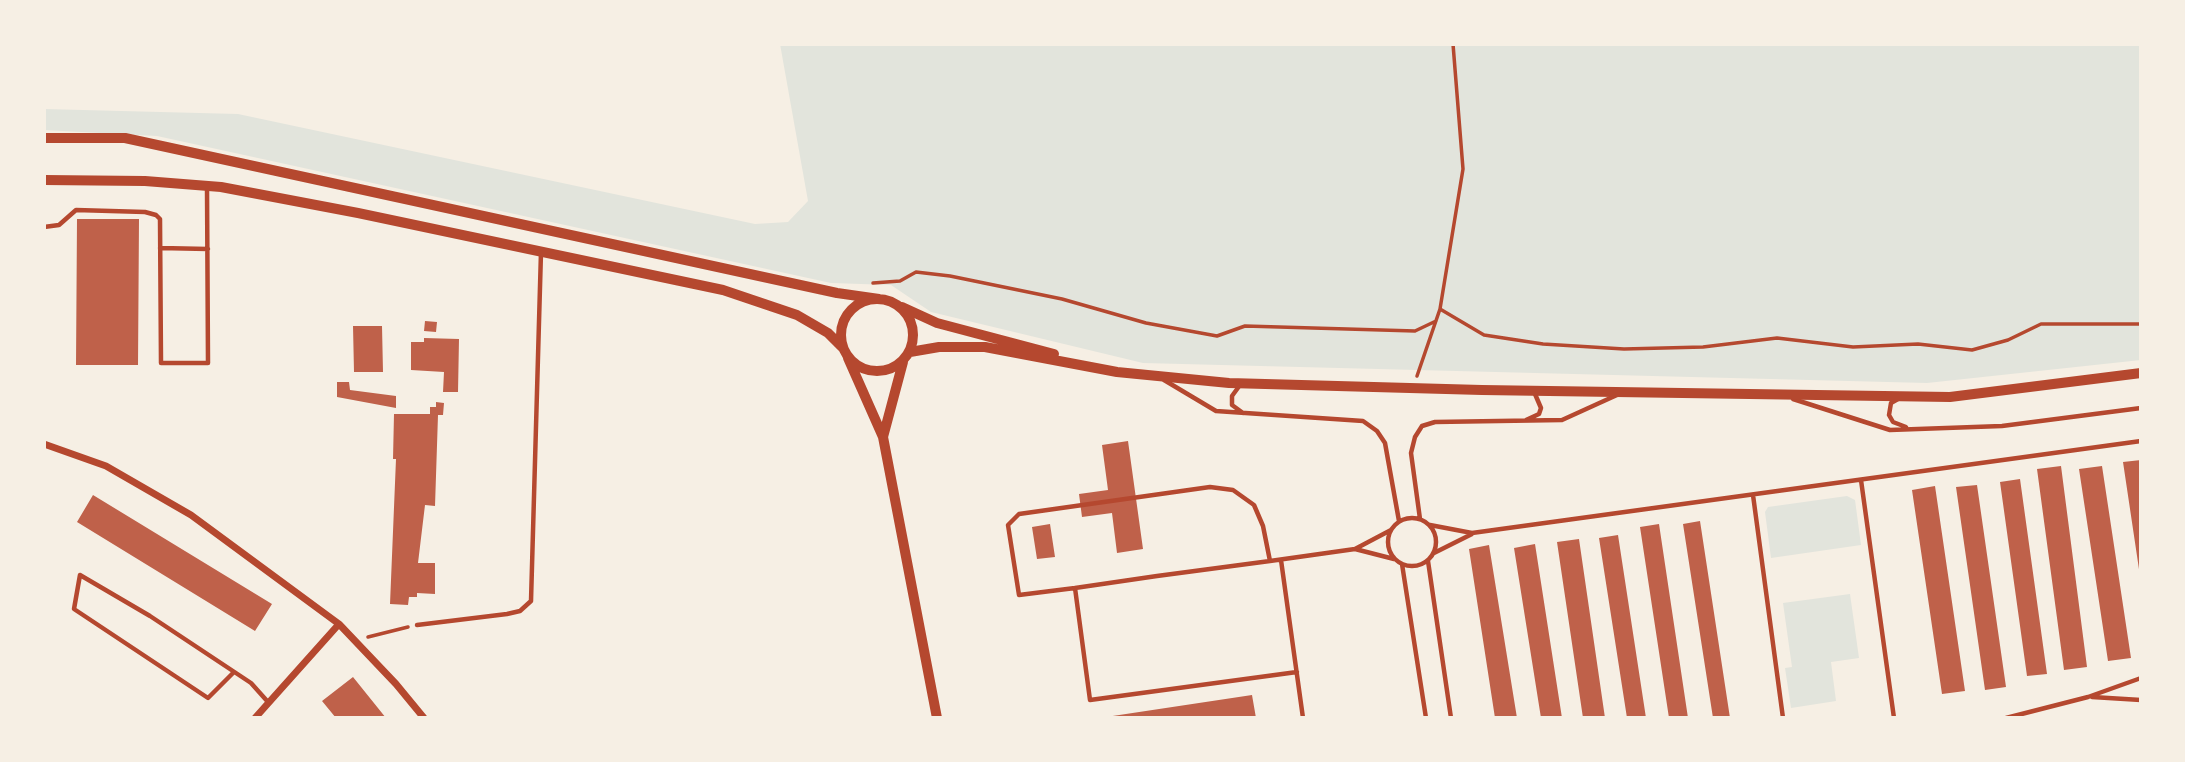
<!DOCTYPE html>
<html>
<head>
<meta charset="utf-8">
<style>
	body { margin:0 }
	#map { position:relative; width:2185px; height:762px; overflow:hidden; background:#f6efe4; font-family:"Space Grotesk",sans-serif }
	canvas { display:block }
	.frame { position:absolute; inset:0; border:46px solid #f6efe4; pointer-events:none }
</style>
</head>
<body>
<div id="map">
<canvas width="2185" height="762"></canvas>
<div class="frame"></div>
</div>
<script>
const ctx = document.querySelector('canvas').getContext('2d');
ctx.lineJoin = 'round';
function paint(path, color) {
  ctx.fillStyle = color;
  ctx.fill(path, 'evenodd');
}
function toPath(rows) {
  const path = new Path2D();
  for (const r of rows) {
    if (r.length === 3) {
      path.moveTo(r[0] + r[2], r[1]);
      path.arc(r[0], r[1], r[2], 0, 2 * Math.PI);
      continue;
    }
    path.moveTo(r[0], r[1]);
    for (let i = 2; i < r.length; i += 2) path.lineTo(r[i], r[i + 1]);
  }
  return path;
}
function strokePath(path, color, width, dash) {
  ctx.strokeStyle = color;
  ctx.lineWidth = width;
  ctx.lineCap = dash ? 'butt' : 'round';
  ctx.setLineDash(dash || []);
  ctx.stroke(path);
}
paint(toPath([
	[780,44,2141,44,2141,360,1927,383,1143,363,931,312,891,285,831,283,157,136,44,130,44,109,238,114,755,224,788,222,808,201],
	[1847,496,1855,500,1861,545,1771,558,1765,512,1768,507],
	[1850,594,1859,658,1831,662,1836,701,1791,708,1785,668,1792,667,1783,603]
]), '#e2e4dc');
paint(toPath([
	[77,219,139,219,138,365,76,365],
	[425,321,437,322,436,332,424,331],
	[353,326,382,326,383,372,354,372],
	[424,338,459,339,458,392,443,392,444,372,411,370,411,342,424,342],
	[337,382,349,382,350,390,396,396,396,408,337,397],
	[436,402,444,403,443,415,438,415,435,506,425,505,418,563,435,563,435,594,417,593,417,597,409,597,408,605,390,604,396,459,393,459,394,414,430,414,430,407,436,407],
	[1128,441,1143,549,1117,553,1112,513,1082,517,1079,494,1108,490,1102,445],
	[2141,460,2141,576,2140,576,2123,462],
	[2061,466,2087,667,2064,670,2037,469],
	[2102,466,2131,658,2108,661,2079,469],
	[2020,479,2047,674,2027,676,2000,482],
	[1977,485,2006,687,1985,690,1956,487],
	[1935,486,1965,691,1942,694,1912,490],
	[93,495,272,604,255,631,77,522],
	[1700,521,1730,718,1713,718,1683,524],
	[1050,524,1055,557,1037,559,1032,527],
	[1659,524,1688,718,1669,718,1640,527],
	[1618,535,1646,718,1627,718,1599,538],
	[1579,539,1605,718,1583,718,1557,542],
	[1535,544,1562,718,1541,718,1514,548],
	[1489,545,1517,718,1495,718,1469,549],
	[353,677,386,718,336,718,322,701],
	[1252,695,1256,718,1106,718,1106,717]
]), '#bf614a');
strokePath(toPath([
	[873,283,900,281,916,272,950,276,1062,299,1146,323,1217,336,1245,326,1415,331,1436,321],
	[1440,309,1484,335,1543,344,1624,349,1703,347,1777,338,1853,347,1918,344,1972,350,2008,340,2041,324,2141,324],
	[1417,376,1440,309,1463,169,1453,44],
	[368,637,408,627]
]), '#b5482f', 3.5);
strokePath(toPath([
	[44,227,59,225,76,210,145,212,156,215,160,219,161,363,208,363,207,187],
	[160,248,208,249],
	[1164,380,1216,411,1363,421,1377,431,1385,443,1399,521],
	[1240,385,1232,396,1232,405,1243,413],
	[1793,399,1890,430,2002,426,2141,408],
	[1898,399,1891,403,1889,415,1893,422,1906,427],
	[1526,420,1539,414,1541,408,1535,394],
	[1861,480,1894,718],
	[1753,495,1783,718],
	[1412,542,24],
	[1420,519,1411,453,1415,437,1422,426,1435,422,1562,420,1617,395],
	[1430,525,1472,533,2141,441],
	[1391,530,1355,549,1394,559],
	[1434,553,1472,534],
	[1281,560,1303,718],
	[1270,561,1263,526,1254,505,1233,490,1210,487,1019,514,1008,525,1019,595,1075,588,1157,576,1270,561,1355,549],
	[1428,561,1451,718],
	[1402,564,1426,718],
	[1075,588,1090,700,1297,672],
	[417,625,507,614,520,611,531,601,541,252],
	[234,672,208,698,74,609,80,575,150,616,251,683,268,702],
	[2092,697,2141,700],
	[2006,718,2088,697,2141,678]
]), '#b5482f', 4.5);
strokePath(toPath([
	[44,444,106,466,191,515,339,624,396,684,424,718],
	[255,718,339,624]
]), '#b5482f', 7);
strokePath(toPath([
	[44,138,125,138,837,293,879,299],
	[44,180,145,181,221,187,358,213,723,290,797,315,828,333,842,347],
	[877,335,36],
	[902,307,937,323,1054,354],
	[910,352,939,347,985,347,1117,372,1229,383,1482,390,1950,397,2141,373],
	[848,358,883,437,937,718],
	[883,437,903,362]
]), '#b5482f', 10);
</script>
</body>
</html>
